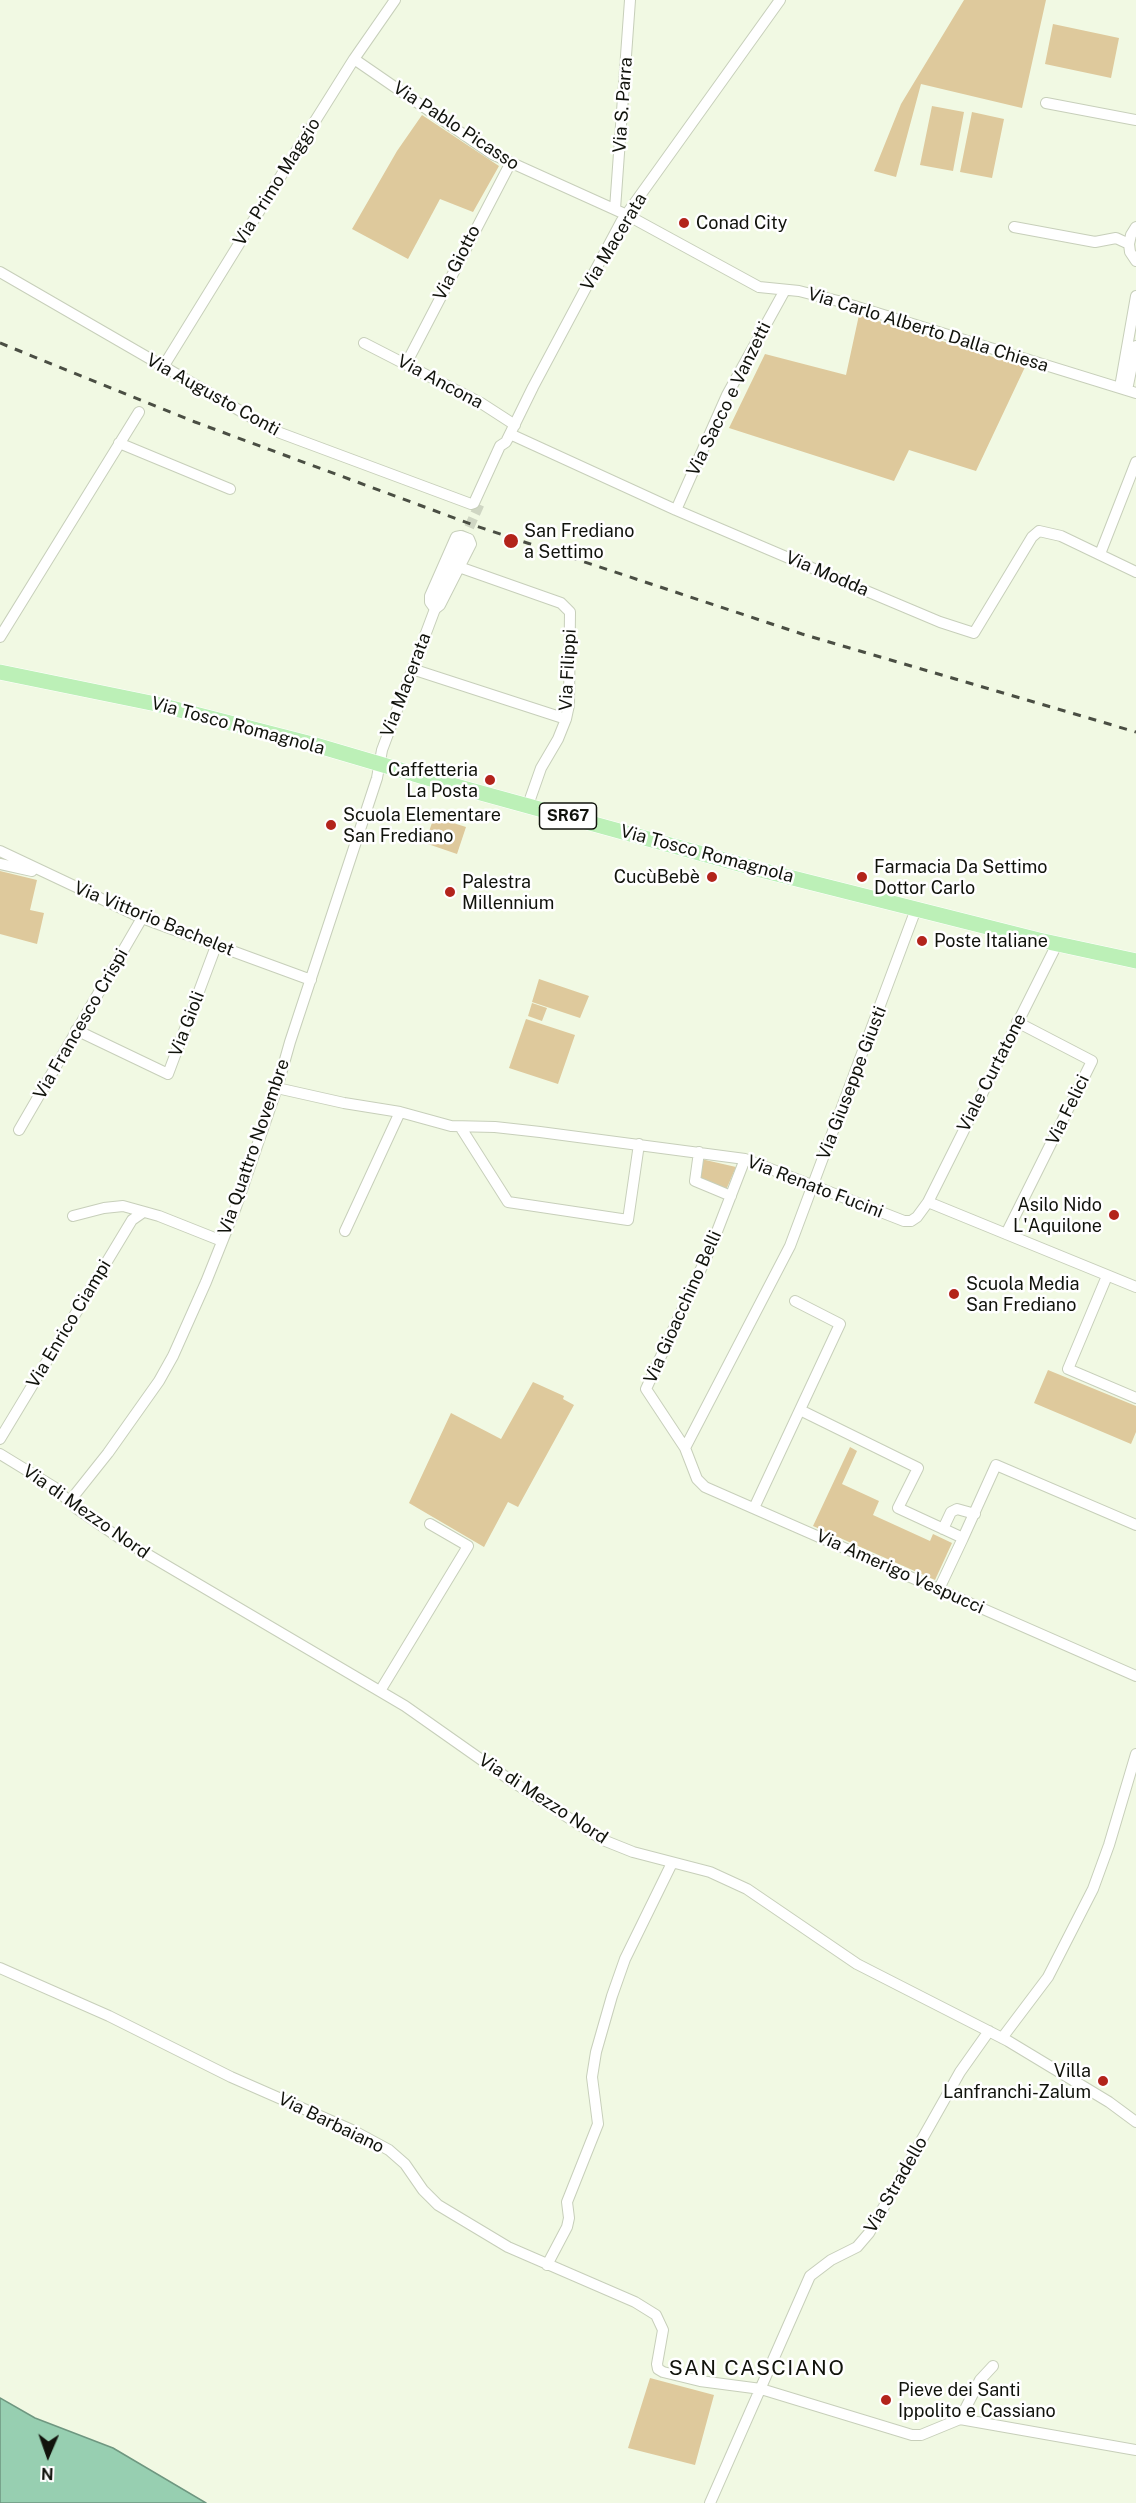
<!DOCTYPE html>
<html>
<head>
<meta charset="utf-8">
<style>
	body { margin:0 }
	#map { position:relative; width:1136px; height:2503px; overflow:hidden; background:#f1f9e3; font-family:"Public Sans",sans-serif }
	canvas { display:block }
	.north { position:absolute; left:18px; top:2425px; width:60px; height:60px; -webkit-text-stroke:4px #fff; paint-order:stroke; rotate:182deg; font-size:16px; font-weight:700; line-height:24px; text-align:center; color:#11130c }
	.north::after { content:''; display:block; margin:auto; width:21px; height:27px; background:#11130c; clip-path:polygon(50% 0,100% 100%,50% 72%,0 100%) }
</style>
</head>
<body>
<div id="map">
<canvas width="1136" height="2503"></canvas>
<div class="north">N</div>
</div>
<script>
const ctx = document.querySelector('canvas').getContext('2d');
ctx.lineJoin = 'round';
function paint(path, color) {
  ctx.fillStyle = color;
  ctx.fill(path, 'evenodd');
}
function toPath(rows) {
  const path = new Path2D();
  for (const r of rows) {
    path.moveTo(r[0], r[1]);
    for (let i = 2; i < r.length; i += 2) path.lineTo(r[i], r[i + 1]);
  }
  return path;
}
function strokePath(path, color, width, dash) {
  ctx.strokeStyle = color;
  ctx.lineWidth = width;
  ctx.lineCap = dash ? 'butt' : 'round';
  ctx.setLineDash(dash || []);
  ctx.stroke(path);
}
function write(font, color, halo, rows, align = 'center') {
  ctx.font = font + ' "Public Sans",sans-serif';
  ctx.lineWidth = 5;
  ctx.setLineDash([]);
  ctx.textBaseline = 'middle';
  ctx.strokeStyle = halo;
  ctx.fillStyle = color;
  for (const [text, x, y, turn = 0] of rows) {
    ctx.save();
    ctx.translate(x, y);
    ctx.rotate((+turn || 0) * Math.PI / 180);
    ctx.textAlign = isNaN(turn) ? turn : align;
    if (halo) ctx.strokeText(text, 0, 0);
    ctx.fillText(text, 0, 0);
    ctx.restore();
  }
}
paint(toPath([
	[964,0,1046,0,1022,108,921,84,896,177,874,171,901,104],
	[1053,24,1119,38,1111,78,1045,64],
	[932,106,964,112,953,171,920,165],
	[972,112,1004,119,992,178,960,172],
	[422,115,499,166,473,212,440,199,408,259,352,229,397,151],
	[859,315,1025,367,976,471,909,450,894,481,729,428,765,354,846,375],
	[434,817,466,827,457,854,425,843],
	[0,871,37,880,30,910,44,913,37,944,0,934],
	[539,979,589,996,580,1018,532,1002],
	[532,1003,547,1008,542,1021,528,1016],
	[526,1019,575,1035,558,1084,509,1068],
	[701,1159,736,1167,726,1190,698,1179],
	[1048,1370,1136,1406,1136,1432,1131,1444,1034,1403],
	[533,1382,564,1396,563,1399,574,1405,518,1507,508,1502,484,1547,409,1503,451,1413,501,1439],
	[850,1447,857,1451,842,1484,879,1501,873,1515,930,1541,933,1534,952,1543,935,1580,813,1526],
	[650,2378,714,2395,695,2465,628,2448]
]), '#dec99c');
const water = toPath([
	[0,2398,35,2418,113,2448,206,2503,0,2503,0,2398]
]);
paint(water, '#97cfb1');
strokePath(water, '#6f9780', 1.5);
strokePath(toPath([
	[463,541,480,503]
]), '#cfd6c3', 10, [10, 5]);
const minor = toPath([
	[354,59,492,154,627,215,759,287,799,291,838,301,1136,393],
	[1046,103,1136,120],
	[615,209,630,0],
	[1014,227,1095,242,1116,238,1129,244],
	[1136,227,1131,235,1129,244,1130,252,1136,261],
	[0,272,275,431,471,504,474,503,500,446,506,442],
	[364,343,481,403,515,425],
	[406,364,510,164],
	[163,367,300,145,354,59,395,0],
	[1120,387,1136,296],
	[1127,390,1136,346],
	[510,434,676,510,845,582,940,622,974,633,1032,537,1039,531,1061,536,1136,572],
	[507,440,533,387,621,222,780,0],
	[119,443,230,489],
	[676,510,727,395,785,290],
	[461,536,469,539,471,544,440,605,435,609,430,602,430,596,456,537,461,536],
	[1100,554,1136,462],
	[459,567,561,603,570,612,569,705,566,719,558,739,541,768,528,805],
	[0,637,139,412],
	[412,669,566,719],
	[0,851,142,918,311,980],
	[0,864,32,871],
	[76,1030,168,1074,216,946],
	[277,1088,344,1103,400,1112,451,1126,495,1127,540,1132,745,1159,904,1221,911,1221,917,1217,928,1202,1136,1287],
	[461,1128,508,1202,628,1220,639,1144],
	[19,1130,142,918],
	[699,1152,695,1181,731,1196],
	[745,1159,711,1247,646,1389,685,1448,697,1479,705,1487,1136,1676],
	[928,1202,1057,944],
	[73,1216,104,1208,123,1206,159,1216,222,1241],
	[345,1231,400,1112],
	[1006,1234,1092,1061,1017,1022],
	[1107,1276,1068,1369,1136,1398],
	[800,1410,918,1468,898,1508,963,1538,939,1589],
	[0,1439,132,1220,142,1213],
	[685,1448,790,1246,916,909],
	[0,1454,54,1487,76,1508,118,1537,405,1706,513,1782,603,1840,633,1852,710,1872,747,1889,857,1964,1008,2041,1109,2102,1136,2122],
	[69,1502,108,1453,159,1381,173,1356,206,1282,236,1207,277,1088,290,1042,377,778,382,750,435,609,438,593,463,541],
	[754,1508,840,1324,795,1301],
	[943,1529,951,1512,957,1509,975,1514],
	[963,1538,996,1465,1136,1525],
	[380,1691,468,1546,430,1524],
	[0,1968,109,2016,231,2077,352,2130,389,2150,405,2164,423,2190,438,2205,508,2247,635,2302,656,2315,663,2330,657,2364,658,2369,663,2372,700,2381,761,2389,912,2435,921,2435,960,2419,980,2380,993,2366],
	[1002,2038,1048,1977,1093,1889,1109,1845,1136,1754],
	[547,2265,567,2227,569,2218,567,2202,598,2124,592,2077,596,2052,612,1996,625,1959,672,1863],
	[960,2419,1136,2450],
	[710,2503,810,2276,831,2260,857,2247,869,2233,960,2072,989,2031]
]);
const primary = toPath([
	[0,672,156,704,312,744,441,782,761,870,1039,940,1136,961]
]);
strokePath(minor, '#c7cfba', 12);
strokePath(primary, '#fff', 16);
strokePath(minor, '#fff', 10);
strokePath(primary, '#bcf0b7', 15);
strokePath(toPath([
	[0,343,195,422,476,526,802,634,1136,732]
]), '#4a4e43', 3, [8, 8]);
for (const [x, y, r, color] of [
	[684,223,6,"#b3241b"],
	[511,541,8,"#b3241b"],
	[490,780,6,"#b3241b"],
	[331,825,6,"#b3241b"],
	[712,877,6,"#b3241b"],
	[862,877,6,"#b3241b"],
	[450,892,6,"#b3241b"],
	[922,941,6,"#b3241b"],
	[1114,1215,6,"#b3241b"],
	[954,1294,6,"#b3241b"],
	[1103,2081,6,"#b3241b"],
	[886,2400,6,"#b3241b"]
]) {
  const dot = new Path2D();
  dot.arc(x, y, r, 0, 2 * Math.PI);
  ctx.fillStyle = color;
  ctx.fill(dot);
  strokePath(dot, '#fff', 2);
}
for (const [x, y, w] of [
	[568,816,57]
]) {
  const box = new Path2D();
  box.roundRect(x - w / 2, y - 13, w, 26, 4.5);
  ctx.fillStyle = '#fff';
  ctx.fill(box);
  strokePath(box, '#11130c', 1.5);
}
write('bold 16px', '#11130c', null, [
	["SR67",568,816]
]);
write('18px', '#11130c', '#fff', [
	["Via S. Parra",623,105,-86],
	["Via Pablo Picasso",456,126,33],
	["Via Primo Maggio",277,182,-58],
	["Via Macerata",614,242,-59],
	["Via Giotto",457,263,-63],
	["Via Carlo Alberto Dalla Chiesa",928,330,17],
	["Via Ancona",440,382,28],
	["Via Augusto Conti",213,395,29],
	["Via Sacco e Vanzetti",729,399,-64],
	["Via Modda",827,574,23],
	["Via Filippi",568,670,-87],
	["Via Macerata",406,685,-69],
	["Via Tosco Romagnola",238,726,15],
	["Via Tosco Romagnola",707,854,15],
	["Via Vittorio Bachelet",154,919,22],
	["Via Francesco Crispi",81,1024,-60],
	["Via Gioli",187,1024,-69],
	["Viale Curtatone",992,1073,-63],
	["Via Giuseppe Giusti",852,1083,-69],
	["Via Felici",1068,1110,-64],
	["Via Quattro Novembre",254,1147,-71],
	["Via Renato Fucini",815,1187,21],
	["Via Gioacchino Belli",683,1307,-66],
	["Via Enrico Ciampi",69,1324,-59],
	["Via di Mezzo Nord",86,1512,35],
	["Via Amerigo Vespucci",900,1572,24],
	["Via di Mezzo Nord",543,1799,33],
	["Via Barbaiano",331,2123,26],
	["Via Stradello",896,2185,-60]
]);
write('18px', '#11130c', '#fff', [
	["Conad City",696,223],
	["San Frediano",524,531],
	["a Settimo",524,552],
	["Caffetteria",478,770,"right"],
	["La Posta",478,791,"right"],
	["Scuola Elementare",343,815],
	["San Frediano",343,836],
	["Farmacia Da Settimo",874,867],
	["Dottor Carlo",874,888],
	["CucùBebè",700,877,"right"],
	["Palestra",462,882],
	["Millennium",462,903],
	["Poste Italiane",934,941],
	["Asilo Nido",1102,1205,"right"],
	["L'Aquilone",1102,1226,"right"],
	["Scuola Media",966,1284],
	["San Frediano",966,1305],
	["Villa",1091,2071,"right"],
	["Lanfranchi-Zalum",1091,2092,"right"],
	["Pieve dei Santi",898,2390],
	["Ippolito e Cassiano",898,2411]
], 'left');
ctx.letterSpacing = '1.5px';
write('21px', '#11130c', '#fff', [
	["SAN CASCIANO",757,2369]
]);
ctx.letterSpacing = '0px';
</script>
</body>
</html>
